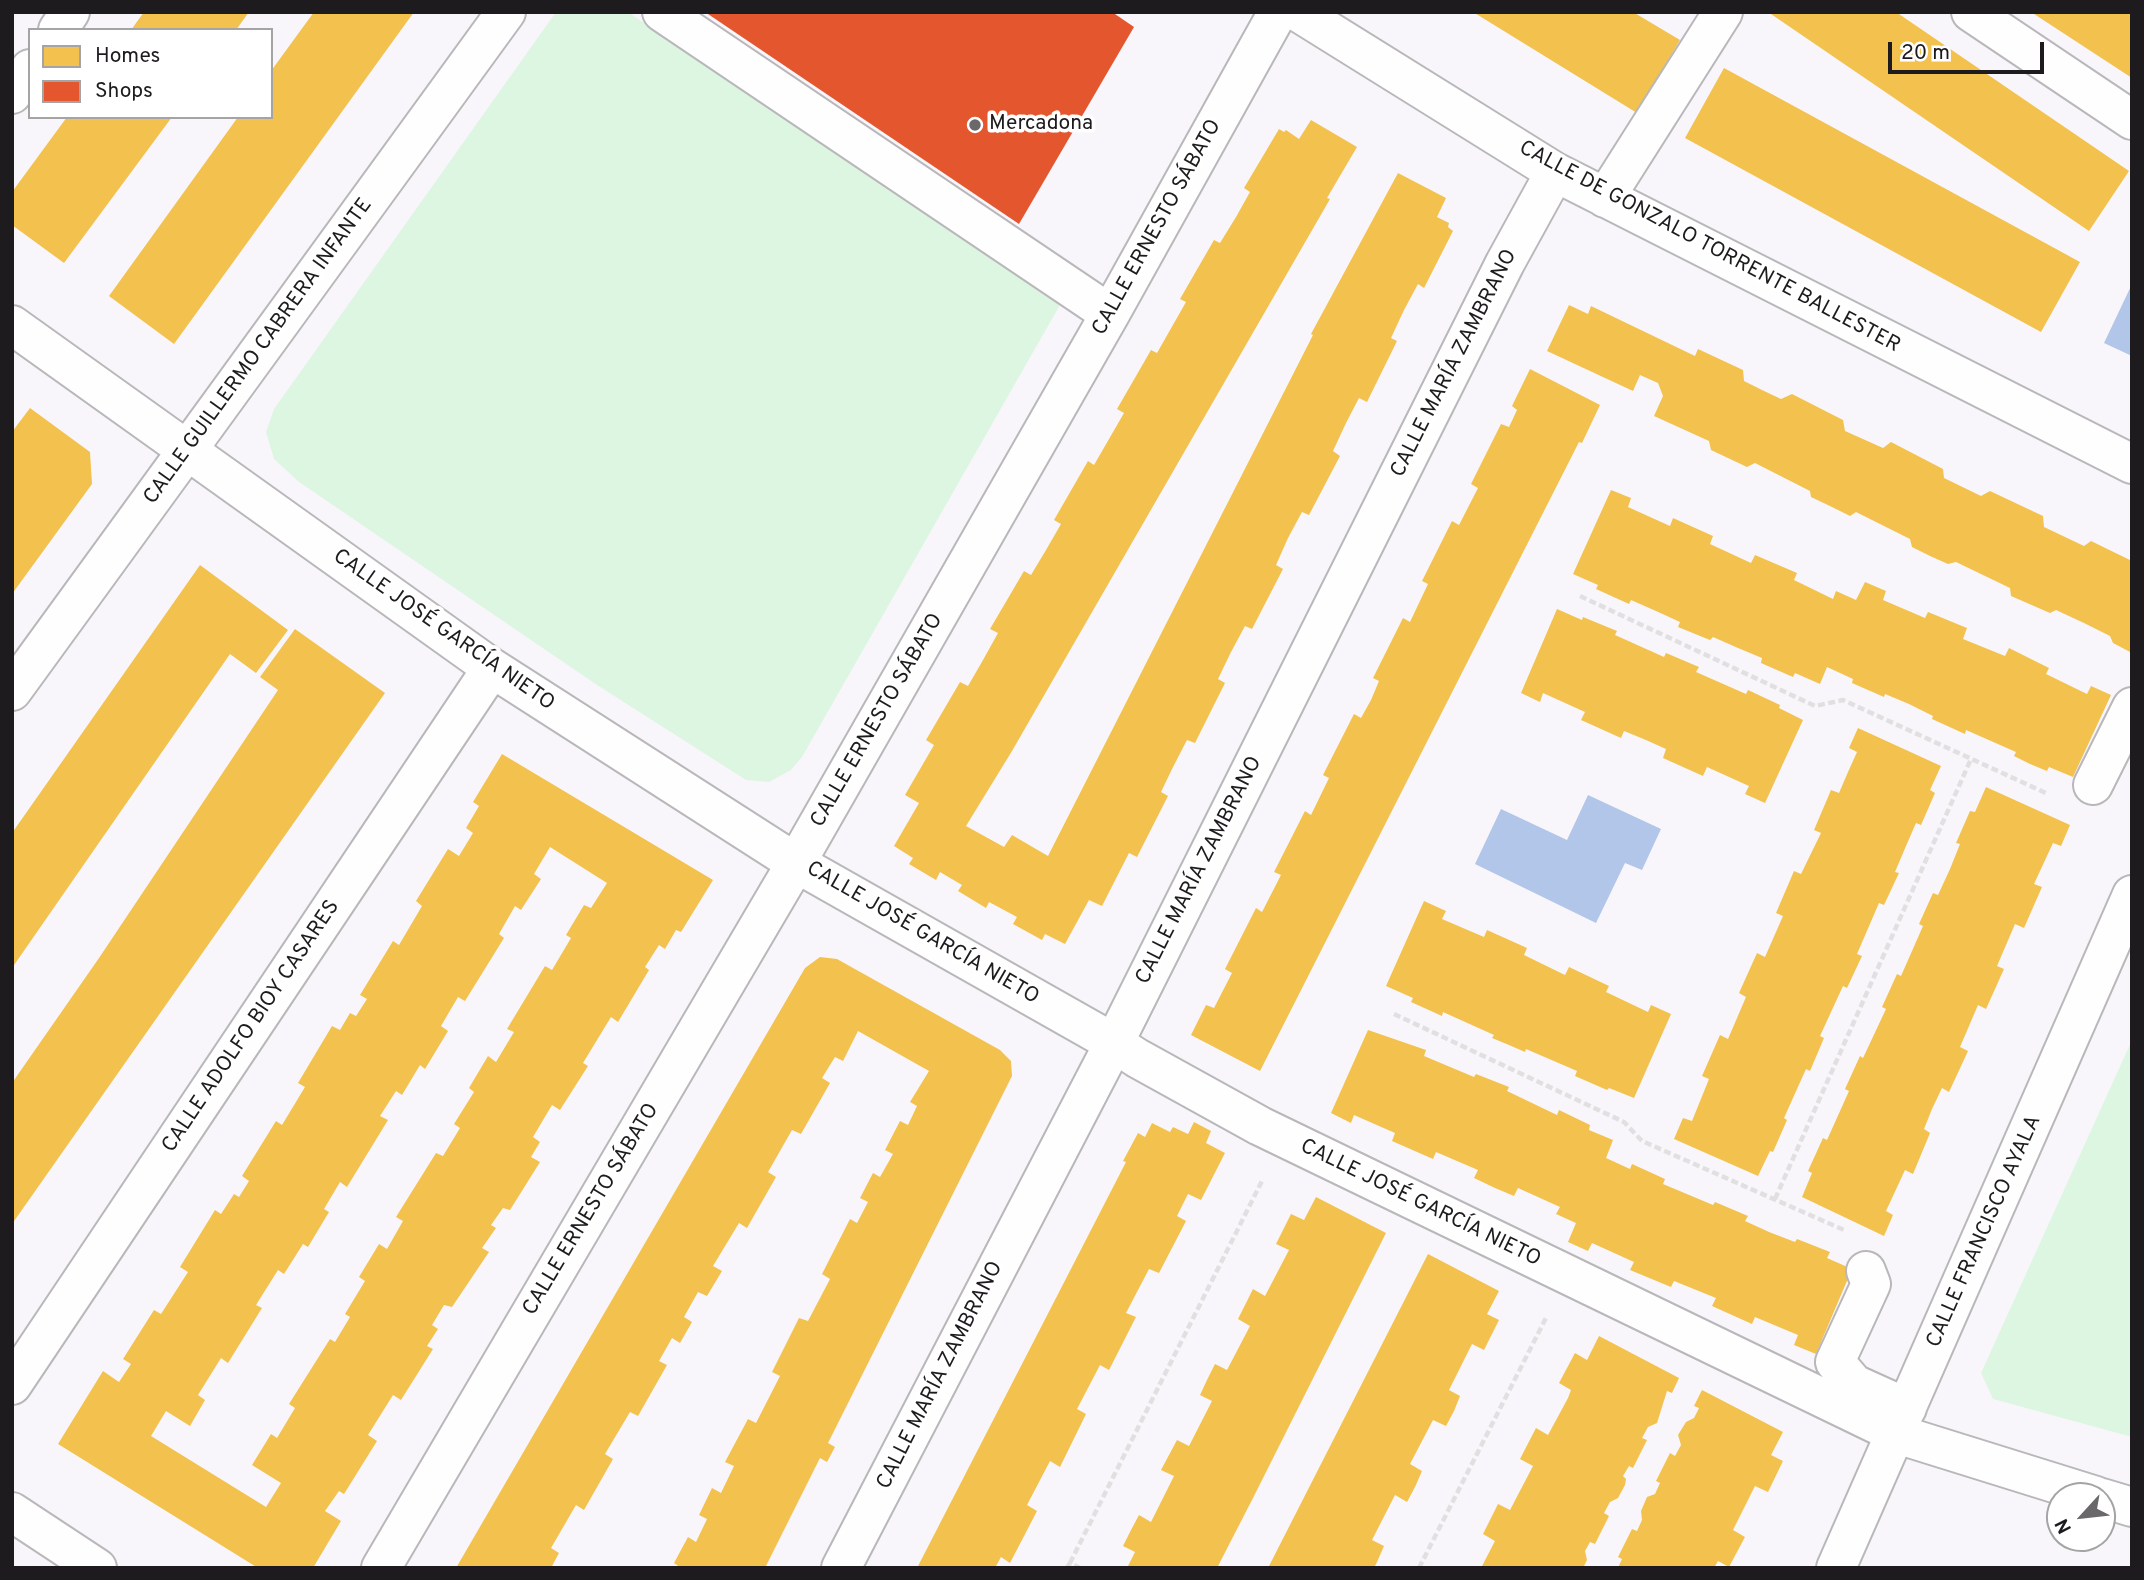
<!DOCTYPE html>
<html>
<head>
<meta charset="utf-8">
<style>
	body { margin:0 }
	#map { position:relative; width:2144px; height:1580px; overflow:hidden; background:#f9f6fb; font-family:Overpass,sans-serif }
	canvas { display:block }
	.frame { position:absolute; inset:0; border:14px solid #1d1b1d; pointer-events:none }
	.legend { position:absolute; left:28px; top:28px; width:245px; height:91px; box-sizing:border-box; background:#fff; border:2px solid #a5a4a5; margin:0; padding:9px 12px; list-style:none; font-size:21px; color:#1d1b1d }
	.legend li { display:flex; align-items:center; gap:14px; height:35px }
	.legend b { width:35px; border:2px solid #a5a4a5 }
	.north { position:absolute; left:2046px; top:1482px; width:70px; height:70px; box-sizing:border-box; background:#fff; border:2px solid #a5a4a5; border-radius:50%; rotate:243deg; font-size:19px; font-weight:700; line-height:28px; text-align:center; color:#1d1b1d }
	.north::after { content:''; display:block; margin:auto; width:24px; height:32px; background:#6a686b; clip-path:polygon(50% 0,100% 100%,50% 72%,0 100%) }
	.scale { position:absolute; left:1888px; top:42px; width:156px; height:32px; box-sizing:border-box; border:4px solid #1d1b1d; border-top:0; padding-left:9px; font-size:21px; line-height:24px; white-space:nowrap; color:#1d1b1d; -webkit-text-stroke:5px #fff; paint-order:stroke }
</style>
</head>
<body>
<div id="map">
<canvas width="2144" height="1580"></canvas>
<div class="frame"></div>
<ul class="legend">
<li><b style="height:19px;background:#f2c14e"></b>Homes</li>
<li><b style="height:19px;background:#e4572e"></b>Shops</li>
</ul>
<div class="north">N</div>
<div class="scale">20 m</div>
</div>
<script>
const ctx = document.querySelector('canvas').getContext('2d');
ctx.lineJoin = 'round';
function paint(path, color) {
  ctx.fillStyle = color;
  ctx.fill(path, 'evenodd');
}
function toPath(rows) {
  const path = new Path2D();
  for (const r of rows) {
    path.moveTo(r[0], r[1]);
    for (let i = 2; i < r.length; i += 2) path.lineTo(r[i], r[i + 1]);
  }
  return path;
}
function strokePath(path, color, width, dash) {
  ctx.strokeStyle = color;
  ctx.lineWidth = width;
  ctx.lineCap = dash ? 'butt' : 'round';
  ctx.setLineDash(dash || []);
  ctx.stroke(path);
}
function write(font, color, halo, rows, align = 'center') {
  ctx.font = font + ' Overpass,sans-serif';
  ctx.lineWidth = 7;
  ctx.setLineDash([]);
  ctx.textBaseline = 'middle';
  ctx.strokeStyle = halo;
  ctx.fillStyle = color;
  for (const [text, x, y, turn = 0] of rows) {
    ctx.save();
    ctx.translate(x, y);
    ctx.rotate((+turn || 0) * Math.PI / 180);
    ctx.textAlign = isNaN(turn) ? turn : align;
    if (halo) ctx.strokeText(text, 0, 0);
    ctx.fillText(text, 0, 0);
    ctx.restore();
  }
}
paint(toPath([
	[556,12,628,12,1060,305,802,757,791,770,769,782,746,780,597,685,299,482,274,459,266,432,274,409],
	[2132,1040,2132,1437,1993,1399,1981,1373]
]), '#ddf6e2');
paint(toPath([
	[2132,284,2132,356,2104,343],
	[1588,795,1661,829,1642,870,1625,863,1596,923,1475,864,1501,809,1567,840]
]), '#b1c6e8');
paint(toPath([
	[144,12,249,12,236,30,131,30],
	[314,12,414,12,174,344,109,296,238,117,271,117,271,71],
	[1473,12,1633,12,1680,40,1637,113],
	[1768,12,1896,12,2129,171,2089,231],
	[2031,12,2132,12,2132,78],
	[1724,68,2080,262,2041,332,1685,138],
	[67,117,172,117,64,263,12,225,12,192],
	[1311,120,1357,147,1327,198,1330,199,1012,751,966,826,1004,847,1012,835,1048,856,1313,335,1311,334,1398,173,1446,198,1437,217,1449,223,1448,227,1453,231,1424,288,1418,284,1404,310,1391,338,1397,341,1367,402,1359,398,1346,423,1333,451,1340,456,1309,515,1302,512,1288,538,1276,565,1283,569,1252,629,1245,626,1231,652,1218,679,1225,683,1195,743,1187,740,1173,767,1161,792,1168,796,1137,857,1129,853,1102,906,1089,900,1065,944,1045,934,1042,940,1013,924,1017,917,989,902,986,908,958,891,962,885,940,872,936,880,909,864,913,858,894,846,919,803,905,795,934,745,926,740,960,682,968,686,983,660,998,633,990,629,1024,571,1031,575,1046,550,1061,524,1054,520,1088,461,1094,465,1124,413,1117,409,1151,350,1157,353,1186,302,1180,299,1214,240,1220,243,1236,217,1250,192,1244,188,1279,129,1284,132,1286,130,1299,139],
	[1569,305,1588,314,1591,306,1695,356,1698,349,1743,370,1744,381,1762,390,1781,399,1792,394,1843,420,1845,431,1883,448,1891,442,1943,469,1944,478,1981,496,1990,491,2043,516,2044,527,2084,546,2091,541,2132,561,2132,653,2113,643,2110,636,2084,623,2056,610,2050,613,2011,596,2010,588,1956,562,1948,564,1930,556,1912,547,1910,539,1856,512,1850,516,1832,507,1811,497,1810,491,1755,463,1747,467,1711,450,1709,441,1654,416,1663,396,1658,383,1640,375,1633,391,1547,351],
	[1530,369,1600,405,1582,443,1579,442,1260,1071,1191,1035,1206,1005,1214,1008,1232,973,1225,969,1256,908,1262,912,1281,875,1274,872,1305,811,1311,815,1329,778,1323,775,1354,714,1361,718,1371,700,1379,681,1373,678,1403,618,1410,622,1428,584,1422,581,1452,521,1459,525,1478,488,1471,484,1501,424,1509,427,1517,410,1512,406],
	[30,408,90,452,92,484,12,594,12,432],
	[1611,490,1631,498,1628,507,1670,526,1673,518,1713,536,1710,544,1751,563,1755,555,1797,573,1794,580,1833,599,1836,591,1856,600,1865,582,1886,591,1883,600,1925,618,1928,612,1967,628,1963,639,2005,656,2009,648,2049,668,2046,674,2087,694,2091,686,2111,695,2073,777,2049,767,2047,771,2030,764,2014,756,2016,752,1966,730,1965,734,1932,719,1933,716,1909,704,1885,694,1884,697,1852,683,1853,679,1827,667,1820,684,1795,673,1793,677,1761,663,1762,658,1738,648,1713,637,1710,640,1678,627,1680,622,1656,611,1631,600,1629,604,1596,589,1598,585,1573,574],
	[200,565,288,630,256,673,230,654,12,968,12,833],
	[1557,609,1582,620,1583,617,1617,631,1615,635,1664,657,1666,653,1699,667,1696,672,1746,694,1748,690,1780,705,1779,708,1803,720,1765,803,1745,794,1749,786,1707,767,1703,776,1663,758,1666,749,1646,740,1624,731,1621,738,1581,720,1585,712,1543,693,1540,702,1521,693],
	[295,629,385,693,12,1224,12,1083,99,958,278,690,260,677],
	[1858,728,1941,766,1930,790,1935,793,1921,825,1916,823,1906,846,1895,872,1899,873,1884,905,1879,903,1857,954,1862,956,1847,988,1843,986,1820,1036,1824,1038,1810,1071,1806,1069,1784,1118,1787,1120,1773,1152,1770,1151,1758,1176,1674,1139,1683,1118,1692,1121,1709,1079,1702,1076,1720,1035,1728,1039,1746,997,1739,993,1757,953,1765,957,1783,916,1776,913,1794,871,1801,874,1821,833,1814,830,1831,790,1839,793,1848,772,1857,752,1849,748],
	[502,754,713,880,681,932,676,930,665,949,659,945,645,967,649,970,618,1022,611,1017,583,1063,588,1066,560,1110,552,1105,533,1137,540,1142,531,1157,540,1162,510,1210,503,1208,491,1225,496,1228,482,1248,489,1252,452,1307,444,1305,432,1325,438,1329,427,1346,433,1349,401,1400,393,1395,368,1435,377,1441,344,1494,339,1491,325,1511,341,1521,313,1568,258,1568,58,1444,103,1371,119,1382,131,1364,123,1359,154,1310,161,1314,188,1272,180,1267,215,1210,221,1214,234,1194,239,1197,249,1181,242,1176,276,1121,282,1125,305,1087,298,1083,332,1026,340,1030,350,1013,356,1016,367,999,360,995,393,941,399,945,422,906,416,901,448,849,459,856,473,833,466,828,479,806,473,802],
	[550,847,607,883,591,908,584,905,566,935,571,938,552,970,545,966,507,1029,514,1032,496,1062,488,1056,469,1088,474,1092,454,1124,460,1128,443,1156,436,1153,396,1217,403,1221,387,1249,379,1244,359,1277,365,1281,345,1314,350,1317,335,1342,330,1339,289,1404,295,1408,277,1438,271,1434,252,1465,281,1483,266,1507,151,1436,166,1411,190,1426,205,1400,198,1395,221,1358,228,1363,262,1308,256,1305,278,1270,284,1274,303,1244,308,1247,329,1212,324,1209,340,1182,347,1187,388,1120,380,1116,396,1091,402,1095,420,1065,425,1069,448,1031,441,1026,458,997,465,1001,504,938,499,934,515,906,521,910,541,879,534,874],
	[1986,787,2070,825,2061,846,2053,843,2034,884,2042,887,2024,928,2015,924,1997,966,2004,969,1986,1009,1978,1005,1960,1047,1968,1051,1949,1092,1942,1088,1932,1109,1924,1129,1930,1133,1913,1174,1905,1170,1886,1211,1893,1215,1884,1236,1802,1197,1812,1173,1808,1171,1823,1138,1827,1140,1849,1091,1845,1089,1860,1056,1863,1058,1886,1009,1882,1007,1897,974,1901,976,1923,926,1919,924,1933,893,1938,895,1950,869,1960,844,1956,843,1970,811,1975,812],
	[1424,901,1446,911,1442,919,1484,937,1487,930,1527,948,1524,955,1565,975,1569,967,1609,986,1606,992,1648,1012,1651,1005,1671,1014,1634,1098,1609,1088,1607,1090,1575,1076,1577,1071,1526,1049,1525,1052,1509,1045,1492,1038,1494,1035,1443,1012,1442,1016,1411,1002,1413,998,1386,986],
	[820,957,837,959,1000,1050,1011,1061,1012,1076,828,1443,835,1447,827,1462,820,1458,765,1568,681,1568,674,1563,688,1537,696,1542,707,1519,699,1515,712,1488,721,1493,734,1466,725,1462,748,1419,756,1423,780,1376,772,1372,799,1318,808,1321,830,1279,822,1274,850,1219,857,1223,868,1202,860,1198,873,1173,880,1177,893,1154,885,1150,900,1121,908,1125,917,1106,910,1102,929,1071,858,1031,843,1061,835,1057,822,1078,830,1083,801,1134,792,1130,768,1172,776,1177,747,1228,739,1223,713,1266,722,1271,707,1296,698,1292,684,1317,692,1322,680,1343,672,1338,659,1361,667,1365,638,1416,630,1412,605,1454,613,1459,584,1510,576,1505,551,1548,559,1553,551,1568,456,1568,805,968],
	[1368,1030,1426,1050,1424,1056,1474,1077,1476,1074,1509,1087,1507,1091,1557,1115,1559,1110,1590,1125,1589,1130,1613,1140,1606,1158,1630,1169,1632,1164,1665,1179,1663,1184,1713,1205,1715,1202,1748,1216,1745,1221,1769,1232,1795,1242,1797,1239,1830,1252,1827,1258,1852,1269,1816,1354,1794,1345,1798,1335,1755,1317,1752,1324,1712,1306,1716,1298,1674,1281,1671,1287,1630,1270,1634,1262,1592,1243,1588,1251,1568,1242,1576,1223,1556,1214,1560,1207,1518,1188,1514,1196,1495,1188,1474,1178,1478,1170,1436,1152,1433,1159,1392,1141,1395,1133,1354,1115,1351,1123,1331,1113],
	[1194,1122,1211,1131,1206,1143,1225,1153,1201,1200,1188,1194,1177,1216,1186,1221,1159,1273,1149,1269,1126,1313,1136,1317,1109,1370,1100,1365,1077,1409,1086,1414,1060,1467,1050,1461,1027,1505,1037,1511,1010,1563,1001,1557,995,1568,917,1568,1126,1162,1123,1161,1138,1133,1145,1137,1152,1123,1170,1132,1173,1127,1188,1134],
	[1316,1197,1386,1233,1253,1498,1217,1568,1127,1568,1135,1552,1123,1546,1131,1530,1139,1515,1151,1522,1174,1476,1161,1470,1177,1440,1189,1446,1212,1401,1200,1395,1207,1380,1215,1364,1227,1370,1250,1326,1238,1319,1253,1289,1265,1296,1289,1250,1276,1244,1291,1214,1304,1220],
	[1428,1254,1499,1291,1487,1314,1499,1320,1484,1350,1472,1344,1449,1390,1460,1396,1454,1411,1446,1426,1433,1420,1410,1464,1422,1471,1415,1487,1407,1502,1395,1495,1372,1540,1384,1546,1377,1562,1374,1568,1268,1568],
	[1599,1336,1679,1378,1672,1393,1667,1391,1657,1423,1648,1427,1642,1438,1647,1440,1633,1468,1629,1466,1623,1476,1626,1479,1625,1485,1618,1498,1610,1502,1604,1513,1609,1516,1595,1544,1590,1542,1585,1551,1587,1560,1583,1568,1481,1568,1495,1541,1483,1534,1498,1504,1510,1510,1533,1466,1520,1459,1536,1428,1548,1435,1568,1398,1571,1390,1559,1383,1575,1353,1587,1360],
	[1702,1390,1783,1432,1771,1455,1783,1461,1768,1492,1755,1486,1733,1530,1745,1537,1729,1567,1718,1561,1714,1568,1618,1568,1622,1559,1618,1557,1632,1529,1637,1531,1642,1520,1641,1511,1647,1497,1655,1494,1660,1483,1656,1481,1670,1453,1675,1456,1681,1445,1678,1435,1686,1422,1694,1418,1699,1408,1694,1406]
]), '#f2c14e');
paint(toPath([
	[705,12,1112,12,1134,27,1019,224]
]), '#e4572e');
const minor = toPath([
	[662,12,1110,314],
	[1298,12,1555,172,2132,464],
	[1971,12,2132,120],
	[58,30,70,12],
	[12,94,30,69],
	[1605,198,1723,12],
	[12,325,492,668,796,863,1114,1043,1137,1058,1260,1126,1897,1434,2096,1496],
	[12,691,506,12],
	[2093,785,2132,707],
	[1866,1271,1871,1284,1835,1362,1854,1384,1907,1408],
	[12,1385,492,668],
	[2102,1498,2132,1507],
	[12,1512,97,1568],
	[381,1568,796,863,1110,314,1278,12],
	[841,1568,1114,1043,1505,263,1555,172],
	[1836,1568,2132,895]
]);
strokePath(minor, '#b9b7ba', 42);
strokePath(toPath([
	[1580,596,1815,706,1843,700,2048,794],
	[1394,1014,1624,1122,1642,1141,1844,1230],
	[1775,1199,1971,759],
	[1070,1563,1263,1179],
	[1067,1568,1070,1563,1080,1568],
	[1419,1568,1547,1316]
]), '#e0e0e1', 4.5, [7, 3.5]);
strokePath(minor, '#fefefe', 38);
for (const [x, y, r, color] of [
	[975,125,7,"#6a686b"]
]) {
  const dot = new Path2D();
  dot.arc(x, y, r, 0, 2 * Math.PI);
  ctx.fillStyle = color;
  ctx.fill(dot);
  strokePath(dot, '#fff', 2.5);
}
write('21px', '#1d1b1d', '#fff', [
	["Mercadona",989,125]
], 'left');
write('21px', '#1d1b1d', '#fff', [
	["CALLE ERNESTO SÁBATO",1158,228,-61],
	["CALLE DE GONZALO TORRENTE BALLESTER",1709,248,28],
	["CALLE GUILLERMO CABRERA INFANTE",259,352,-54],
	["CALLE MARÍA ZAMBRANO",1455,364,-63],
	["CALLE JOSÉ GARCÍA NIETO",443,631,35],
	["CALLE ERNESTO SÁBATO",878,721,-60],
	["CALLE MARÍA ZAMBRANO",1200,871,-63],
	["CALLE JOSÉ GARCÍA NIETO",922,934,30],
	["CALLE ADOLFO BIOY CASARES",252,1027,-56],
	["CALLE JOSÉ GARCÍA NIETO",1420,1204,26],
	["CALLE ERNESTO SÁBATO",592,1210,-59],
	["CALLE FRANCISCO AYALA",1985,1232,-66],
	["CALLE MARÍA ZAMBRANO",941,1376,-63]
]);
</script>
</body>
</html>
